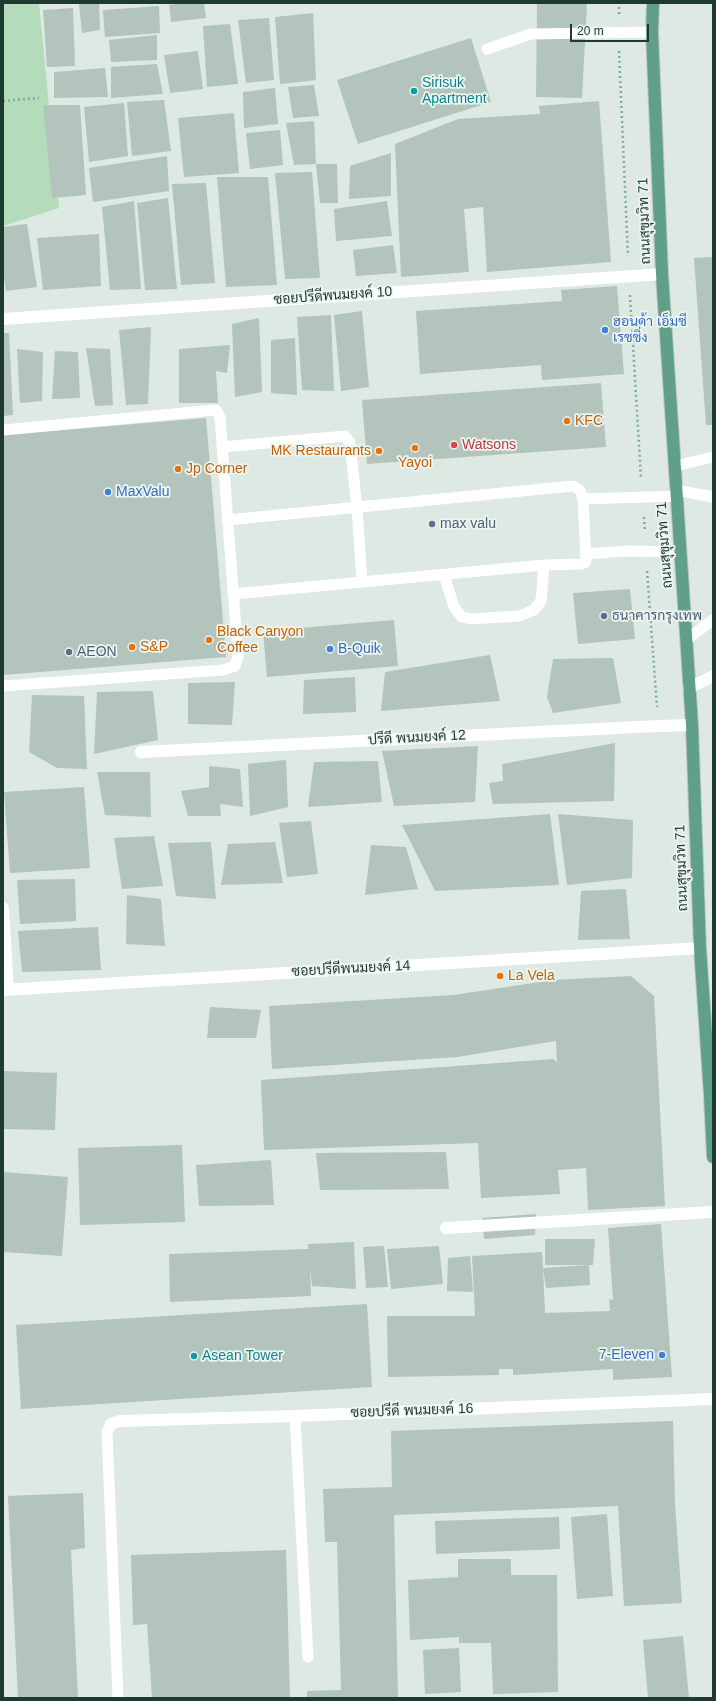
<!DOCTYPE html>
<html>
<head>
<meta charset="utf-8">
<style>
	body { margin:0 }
	#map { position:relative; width:716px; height:1701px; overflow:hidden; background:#dde9e2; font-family:Helvetica,sans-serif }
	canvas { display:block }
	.frame { position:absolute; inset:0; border:4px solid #1e392f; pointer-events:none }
	.scale { position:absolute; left:570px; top:24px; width:79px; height:18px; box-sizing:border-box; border:2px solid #1e392f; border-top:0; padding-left:5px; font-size:12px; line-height:14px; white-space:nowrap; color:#1e392f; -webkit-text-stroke:3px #edf6f0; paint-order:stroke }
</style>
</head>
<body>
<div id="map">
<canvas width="716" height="1701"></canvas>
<div class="frame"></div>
<div class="scale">20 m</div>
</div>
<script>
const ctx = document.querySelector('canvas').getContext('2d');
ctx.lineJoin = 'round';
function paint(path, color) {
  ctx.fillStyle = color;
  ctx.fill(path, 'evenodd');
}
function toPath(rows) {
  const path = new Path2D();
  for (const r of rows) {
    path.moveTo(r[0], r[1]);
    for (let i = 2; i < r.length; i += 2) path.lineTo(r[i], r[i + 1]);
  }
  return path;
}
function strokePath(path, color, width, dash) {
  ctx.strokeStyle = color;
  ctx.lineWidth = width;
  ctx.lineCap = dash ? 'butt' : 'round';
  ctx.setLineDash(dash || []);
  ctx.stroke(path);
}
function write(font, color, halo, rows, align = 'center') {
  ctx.font = font + ' Helvetica,Sarabun,sans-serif';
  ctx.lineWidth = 3.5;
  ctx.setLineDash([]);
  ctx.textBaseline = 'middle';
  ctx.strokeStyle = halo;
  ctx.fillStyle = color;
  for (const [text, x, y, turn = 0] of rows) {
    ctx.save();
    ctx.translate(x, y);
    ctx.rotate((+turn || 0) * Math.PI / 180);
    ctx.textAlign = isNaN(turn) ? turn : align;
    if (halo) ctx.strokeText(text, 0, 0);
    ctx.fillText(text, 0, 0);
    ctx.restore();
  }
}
paint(toPath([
	[3,3,39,3,59,208,3,226]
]), '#b4dcbb');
paint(toPath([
	[99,3,100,30,82,33,79,4],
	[181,3,204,3,206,18,171,22,169,5],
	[537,3,587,3,582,98,536,97],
	[159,6,160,33,105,37,103,10],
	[73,8,75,66,47,67,43,10],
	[313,13,316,80,280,84,275,17],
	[269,18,274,80,246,83,238,20],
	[230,24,238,84,207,87,203,26],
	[157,35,157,60,111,62,109,40],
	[471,38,491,102,358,144,337,80],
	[198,51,203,89,170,93,164,55],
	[157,64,163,94,111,98,111,67],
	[105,68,108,97,54,98,54,72],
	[314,85,319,116,293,118,288,87],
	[275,88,278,124,244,128,243,92],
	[164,100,171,151,132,156,127,102],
	[599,101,611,262,487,272,483,207,464,209,469,272,401,277,395,144,458,119,540,114,539,106],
	[124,103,128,156,89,162,84,107],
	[43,105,80,105,86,195,52,198],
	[234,113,239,173,184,177,178,118],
	[314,121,316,164,294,165,286,123],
	[280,130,283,165,250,169,246,133],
	[391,153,391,196,349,199,350,166],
	[167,156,169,191,93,202,89,168],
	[316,164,337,164,338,203,320,203],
	[312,172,320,278,285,279,275,173],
	[217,177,268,177,277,285,226,287],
	[206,183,215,283,181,285,172,184],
	[168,198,177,289,145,290,137,203],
	[134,201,141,289,110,290,102,207],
	[387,201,392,236,336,241,334,209],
	[27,224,37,287,6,291,3,270,3,227],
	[99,234,101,286,43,290,37,238],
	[393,245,397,273,356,276,353,250],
	[713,257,713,425,706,425,694,258],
	[617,286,624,374,542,380,541,365,420,374,416,311,562,301,561,290],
	[362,311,369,387,341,391,334,315],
	[331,315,334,391,302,390,297,317],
	[259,318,262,392,235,397,232,324],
	[151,327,148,404,126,405,119,330],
	[3,333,9,333,13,415,3,416],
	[295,338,297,395,271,393,271,340],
	[230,345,227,373,216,371,218,403,179,403,179,349],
	[86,348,110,349,113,405,95,406],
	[17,349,43,352,42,401,20,403],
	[55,351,78,352,80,398,52,399],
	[601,383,606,447,367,464,362,400],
	[206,418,226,657,3,675,3,435],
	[630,589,635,639,578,644,573,593],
	[394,620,398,666,267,677,263,631],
	[490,655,500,701,381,711,385,672],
	[613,658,621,703,553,713,547,697,553,659],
	[355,677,356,712,303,714,304,680],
	[235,682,232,725,188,724,188,683],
	[153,691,158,740,94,754,97,692],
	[32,695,84,696,87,769,57,768,29,752],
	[615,743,614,801,493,804,489,783,503,781,502,764],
	[478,746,475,802,394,806,382,751],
	[286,760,288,807,250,816,248,764],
	[378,761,382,802,308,807,314,762],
	[209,766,240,769,243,807,220,804,221,816,188,816,181,791,209,787],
	[97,772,150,772,151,817,105,815],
	[84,787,90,868,10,873,4,792],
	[550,814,559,885,435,891,402,825],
	[558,814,633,820,632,878,567,885],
	[311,821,318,874,287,877,279,823],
	[154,836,163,886,122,889,114,838],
	[211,842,216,899,176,896,168,843],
	[275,842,283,883,221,885,228,844],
	[371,845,406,847,418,889,365,895],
	[75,879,76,921,20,924,17,880],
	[626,889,630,939,578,940,581,891],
	[127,895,161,899,165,946,126,944],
	[98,927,101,970,22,972,18,931],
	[631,976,654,996,665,1206,588,1210,586,1168,558,1170,560,1194,481,1198,478,1143,264,1150,261,1080,554,1059,557,1063,556,1041,457,1057,272,1069,269,1006,454,995,553,980],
	[210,1007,261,1010,256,1038,207,1038],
	[3,1071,57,1073,55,1130,3,1129],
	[182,1145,185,1222,80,1225,78,1148],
	[446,1152,449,1189,320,1190,316,1153],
	[271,1160,274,1205,199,1206,196,1165],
	[3,1172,68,1177,62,1256,3,1252],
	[536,1214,535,1235,484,1239,482,1218],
	[661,1224,672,1377,613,1380,613,1369,513,1375,513,1369,499,1369,499,1375,388,1377,387,1316,475,1316,472,1256,542,1252,543,1268,589,1265,590,1285,546,1288,543,1268,545,1313,610,1311,609,1299,613,1300,608,1228],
	[545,1239,595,1239,593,1265,545,1265],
	[354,1242,356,1289,312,1286,310,1267,311,1296,170,1302,169,1254,308,1249,308,1244],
	[384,1246,388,1287,366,1288,363,1247],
	[439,1246,443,1284,391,1289,387,1249],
	[470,1256,473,1292,447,1291,448,1258],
	[367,1304,372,1387,21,1409,16,1325],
	[673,1421,675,1504,682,1603,624,1606,618,1506,394,1515,398,1698,307,1698,307,1691,341,1690,337,1542,325,1542,323,1489,392,1487,391,1431],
	[83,1493,85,1548,71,1550,78,1698,18,1698,8,1496],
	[607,1514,613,1596,577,1599,571,1517],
	[559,1517,560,1549,436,1554,435,1521],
	[286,1550,290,1698,152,1698,147,1624,133,1625,131,1555],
	[458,1559,511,1559,511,1575,557,1575,558,1692,493,1694,491,1643,459,1643,459,1637,410,1640,408,1580,458,1577],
	[683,1636,689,1698,648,1698,643,1640],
	[459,1648,461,1692,425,1694,423,1650]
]), '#b2c4bb');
const primary = toPath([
	[653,3,652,32,662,274,692,725,700,948,710,1095,713,1157]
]);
strokePath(primary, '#bcc4c1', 14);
strokePath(toPath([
	[619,14,619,3],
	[619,51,628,256],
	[3,101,39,98],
	[630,295,641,478],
	[644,517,645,532],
	[647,571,657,707]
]), '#7cae99', 2.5, [2, 3]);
strokePath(toPath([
	[487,49,531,34,652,32],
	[3,430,216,410,220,417,238,656,235,666,223,670,3,686],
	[222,447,345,436,350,443,357,508,362,582],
	[675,466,713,457],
	[676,490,713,497],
	[583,499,677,496],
	[227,520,573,486,580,490,583,499,586,560,585,563,581,564,544,565,233,594],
	[585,554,626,551,681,552],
	[444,575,454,607,462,617,471,619,519,616,534,610,541,601,544,565],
	[686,640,713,620],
	[295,1416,308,1657],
	[111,1424,107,1432,118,1698]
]), '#fff', 11);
strokePath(toPath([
	[3,319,662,274],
	[689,688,713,676],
	[141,752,658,726,692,725],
	[3,908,8,990],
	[3,990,700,948],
	[446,1228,713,1212],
	[111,1424,119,1421,295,1416,713,1399]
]), '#fff', 12);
strokePath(primary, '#60a089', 12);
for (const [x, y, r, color] of [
	[414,91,4,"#0f9aa8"],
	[605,330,4,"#3f7fe0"],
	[567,421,4,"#e8710a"],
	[454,445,4,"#e0444e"],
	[415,448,4,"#e8710a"],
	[379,451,4,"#e8710a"],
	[178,469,4,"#e8710a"],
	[108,492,4,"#3f7fe0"],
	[432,524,4,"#5c6f8a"],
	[604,616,4,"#5c6f8a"],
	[209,640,4,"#e8710a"],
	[132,647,4,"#e8710a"],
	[330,649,4,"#3f7fe0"],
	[69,652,4,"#5c6f8a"],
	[500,976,4,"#e8710a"],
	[662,1355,4,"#3f7fe0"],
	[194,1356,4,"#0f9aa8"]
]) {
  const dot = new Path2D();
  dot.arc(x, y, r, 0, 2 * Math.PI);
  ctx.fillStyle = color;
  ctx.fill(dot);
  strokePath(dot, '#edf6f0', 1.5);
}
write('14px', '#0d838f', '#edf6f0', [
	["Sirisuk",422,83],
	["Apartment",422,99],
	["Asean Tower",202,1356]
], 'left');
write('14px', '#1e392f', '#edf6f0', [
	["ถนนสุขุมวิท 71",645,221,-92],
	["ซอยปรีดีพนมยงค์ 10",333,296,-4],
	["ถนนสุขุมวิท 71",665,545,-94],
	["ปรีดี พนมยงค์ 12",417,738,-3],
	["ถนนสุขุมวิท 71",682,868,-92],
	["ซอยปรีดีพนมยงค์ 14",351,969,-3],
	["ซอยปรีดี พนมยงค์ 16",412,1411,-2]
]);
write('14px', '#366cbe', '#edf6f0', [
	["ฮอนด้า เอ็มซี",613,322],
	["เรซซิ่ง",613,338],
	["MaxValu",116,492],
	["B-Quik",338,649],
	["7-Eleven",654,1355,"right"]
], 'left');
write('14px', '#c56008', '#edf6f0', [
	["KFC",575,421],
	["MK Restaurants",371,451,"right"],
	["Yayoi",415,463,"center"],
	["Jp Corner",186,469],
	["Black Canyon",217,632],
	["Coffee",217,648],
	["S&P",140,647],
	["La Vela",508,976]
], 'left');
write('14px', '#be3a42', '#edf6f0', [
	["Watsons",462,445]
], 'left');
write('14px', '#4e5e75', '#edf6f0', [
	["max valu",440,524],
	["ธนาคารกรุงเทพ",612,616],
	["AEON",77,652]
], 'left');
</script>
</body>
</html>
